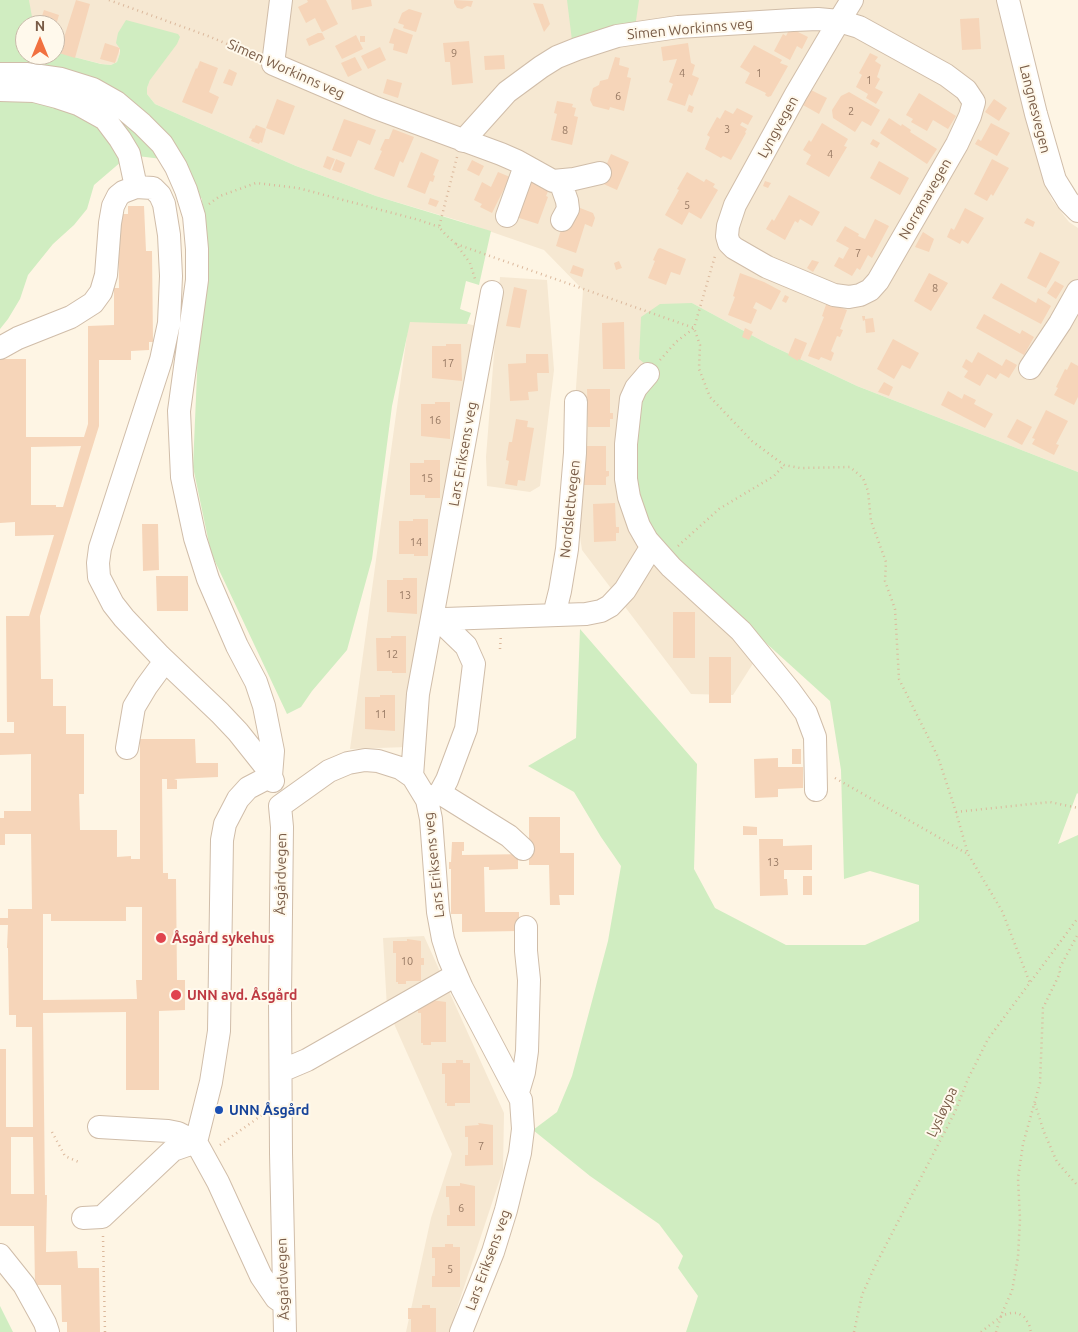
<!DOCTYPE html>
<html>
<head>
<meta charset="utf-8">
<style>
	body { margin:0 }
	#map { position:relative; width:1078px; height:1332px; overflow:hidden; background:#fef5e4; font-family:Ubuntu,sans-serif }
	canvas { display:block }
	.north { position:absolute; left:15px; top:15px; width:50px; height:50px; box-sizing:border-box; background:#fff9ec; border:1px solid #c9baaa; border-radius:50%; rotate:0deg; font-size:14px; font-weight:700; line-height:20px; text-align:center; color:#795c47 }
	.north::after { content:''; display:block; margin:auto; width:18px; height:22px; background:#f17140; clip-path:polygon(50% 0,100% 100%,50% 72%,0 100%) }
</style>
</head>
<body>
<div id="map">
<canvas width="1078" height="1332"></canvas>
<div class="north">N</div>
</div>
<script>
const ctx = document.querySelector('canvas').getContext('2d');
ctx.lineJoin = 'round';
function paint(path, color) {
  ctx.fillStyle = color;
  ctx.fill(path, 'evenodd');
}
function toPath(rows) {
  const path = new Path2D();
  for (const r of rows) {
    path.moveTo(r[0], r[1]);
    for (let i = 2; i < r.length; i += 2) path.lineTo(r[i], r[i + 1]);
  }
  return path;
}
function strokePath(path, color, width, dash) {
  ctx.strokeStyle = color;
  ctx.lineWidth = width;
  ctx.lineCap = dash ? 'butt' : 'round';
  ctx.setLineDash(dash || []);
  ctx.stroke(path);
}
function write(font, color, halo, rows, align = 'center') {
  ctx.font = font + ' Ubuntu,sans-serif';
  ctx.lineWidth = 4;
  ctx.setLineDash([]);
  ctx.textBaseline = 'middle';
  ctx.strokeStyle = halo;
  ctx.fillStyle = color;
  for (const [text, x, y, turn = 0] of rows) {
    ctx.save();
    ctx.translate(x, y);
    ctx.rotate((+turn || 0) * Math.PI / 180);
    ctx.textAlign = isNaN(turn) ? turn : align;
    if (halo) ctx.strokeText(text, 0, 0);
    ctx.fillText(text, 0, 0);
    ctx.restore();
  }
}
paint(toPath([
	[29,0,999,0,1041,173,1052,200,1069,222,1078,228,1078,472,857,386,768,344,692,303,650,368,697,585,766,643,733,695,691,694,582,550,570,471,583,290,544,250,460,221,376,196,296,166,155,104,147,94,147,88,150,80,118,46,120,53,117,62,111,65,102,64,74,57,55,49,55,25,31,25],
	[500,277,547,280,554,370,540,486,530,492,487,486,486,457],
	[409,320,457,321,480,327,407,747,350,749],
	[424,936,504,1113,503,1170,449,1332,406,1332,431,1218,452,1154,387,1008,383,938]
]), '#f6e8d2');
paint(toPath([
	[0,0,29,0,32,17,31,25,25,25,25,55,55,55,55,49,74,57,101,64,111,65,117,62,120,53,120,49,116,43,118,33,126,20,178,34,180,37,177,44,150,80,147,88,147,94,155,104,296,166,376,196,491,231,479,285,466,281,460,309,471,313,467,324,410,322,392,406,372,559,347,650,312,691,301,707,287,714,211,553,193,467,203,234,202,199,162,159,129,155,94,185,87,209,74,225,53,244,28,275,20,299,8,319,0,329],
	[567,0,639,0,633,41,574,57],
	[692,303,768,344,857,386,1078,472,1078,794,1077,793,1058,844,1078,835,1078,1332,686,1332,698,1296,678,1268,683,1256,659,1224,590,1176,533,1130,557,1112,572,1076,608,941,621,866,601,837,574,792,528,766,576,738,580,629,697,764,694,869,715,908,786,945,865,945,919,921,919,885,870,871,844,879,841,770,830,701,766,643,697,585,641,517,630,452,650,368,639,359,641,317,660,304],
	[0,1306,13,1332,0,1332]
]), '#d0edc1');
paint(toPath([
	[76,0,90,4,75,58,59,53],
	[307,0,326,0,338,24,322,32,315,18,306,23,298,7,308,2],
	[351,0,371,0,372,6,352,10],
	[454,0,473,1,471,7,467,6,462,9,457,8,454,3],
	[533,3,543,4,550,24,544,32],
	[409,9,422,13,416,32,403,28,404,25,398,23,402,13],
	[44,10,59,15,56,25,39,25],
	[979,18,981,49,962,50,960,19],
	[394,28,413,35,407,54,393,50,394,44,389,43],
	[790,28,808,37,802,49,797,46,790,60,774,51,783,34,786,36],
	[318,33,322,33,325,39,309,46,306,39],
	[356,35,363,49,342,59,335,46],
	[360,36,365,36,365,42,360,42],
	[469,41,473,83,452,85,450,62,445,62,443,43],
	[105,43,120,48,115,63,100,59],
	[688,43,691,63,695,65,692,75,699,78,692,96,689,94,685,106,667,100,673,84,669,82,677,59,663,61,661,47],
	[754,45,782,60,780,63,788,66,771,96,768,97,765,95,766,93,745,83,750,73,740,67],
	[380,47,386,60,368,69,361,56],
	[870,53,878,57,875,61,881,65,877,77,880,79,875,88,883,92,876,104,866,98,868,94,856,87,862,75,859,73],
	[504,55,505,69,485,70,484,56],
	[355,57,362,70,348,77,341,63],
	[615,57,620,58,619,65,629,68,627,77,631,78,624,111,610,107,609,110,593,106,590,100,593,88,599,85,600,81,608,79],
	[200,61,218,68,209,92,219,97,212,114,182,102,196,68,197,69],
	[229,69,237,73,232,86,223,83],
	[387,79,402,83,398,98,383,93],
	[811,90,827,98,819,114,803,105],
	[849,92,880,110,871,126,862,121,855,132,833,118,832,110,841,96],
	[919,93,956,116,948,129,933,120,927,131,911,122,913,119,906,115],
	[277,99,295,106,284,135,266,128],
	[994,99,1007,108,999,121,985,112],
	[557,101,573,104,572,107,576,108,574,116,578,117,572,145,551,140,557,114,554,113],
	[689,105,694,107,692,113,687,111],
	[737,108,753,116,748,125,742,122,740,125,747,129,745,132,746,133,731,160,723,156,721,158,705,149,710,137,707,135,717,117,720,119,725,110,733,114],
	[889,118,901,126,902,124,911,130,910,132,937,149,927,164,880,133],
	[344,119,376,130,370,145,358,140,351,157,332,150],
	[822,123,848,139,844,146,847,147,829,177,806,164,811,155,803,150,809,140,811,142],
	[991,123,1010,133,997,156,975,144,978,139,981,141],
	[256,125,266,129,262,143,260,142,259,144,251,141,252,139,249,138,253,128,254,129],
	[393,129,414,137,403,163,400,161,394,177,374,169,382,151,380,150,385,139,389,139],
	[873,139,880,143,877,148,870,144],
	[421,152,439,160,433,175,435,176,433,182,430,181,425,194,407,187],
	[611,154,629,162,617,190,599,182],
	[327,156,335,159,330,170,323,167],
	[336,159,345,163,341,173,332,170],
	[992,159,1009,168,993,196,991,194,987,201,974,194],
	[472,160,484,166,479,176,467,170],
	[879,161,909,178,900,195,870,178],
	[498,172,510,177,492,213,480,207,482,204,474,200,482,182,491,187],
	[687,172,704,182,706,179,715,184,713,187,718,190,701,219,689,212,682,225,665,215,679,190,677,189],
	[765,181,771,183,768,188,763,186],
	[531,182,549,189,546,196,548,197,538,224,513,216],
	[789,195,820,212,812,226,800,219,798,223,795,221,785,240,766,229,772,219,774,221],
	[430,198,439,201,436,207,428,204],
	[128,206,144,206,146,251,152,251,153,342,149,342,149,350,131,351,131,360,99,360,99,426,40,616,41,679,53,679,53,706,66,706,66,734,84,734,84,794,79,794,80,830,117,830,117,857,131,856,131,859,140,859,140,739,195,739,196,763,218,763,218,777,174,779,177,780,177,789,167,789,167,779,162,779,163,873,168,873,168,879,176,879,177,980,185,980,185,1010,159,1011,159,1090,126,1090,126,1012,43,1013,45,1195,47,1195,46,1252,77,1251,78,1268,99,1268,100,1332,67,1332,67,1322,62,1322,61,1285,35,1285,34,1226,0,1226,0,1049,6,1049,6,1127,33,1127,32,1027,16,1027,16,1015,9,1015,8,948,7,948,8,925,0,925,0,918,8,918,8,909,32,909,31,834,5,834,5,845,0,845,0,818,4,818,4,811,31,811,31,754,0,755,0,733,14,733,14,722,7,722,6,616,29,616,54,535,15,536,15,522,0,523,0,359,26,359,26,437,84,437,88,424,88,326,114,325,114,288,119,288,118,214,128,214],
	[81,446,63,507,56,507,56,505,31,505,31,447],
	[126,907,142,907,142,980,136,980,137,999,43,1000,43,914,51,914,51,921,126,921],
	[11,1137,33,1137,34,1194,11,1194],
	[575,206,593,213,595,218,592,227,585,224,576,253,556,246,561,230,564,231],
	[965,208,984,218,968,244,962,240,960,244,947,237,951,228,954,230],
	[1027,218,1035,222,1033,227,1024,223],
	[875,219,889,226,872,258,868,255,860,270,857,268,852,276,834,266,839,257,843,259,849,248,836,241,845,226,859,234,858,236,865,239],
	[923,232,934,239,929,252,915,247],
	[660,248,686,259,680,275,671,272,666,285,648,278,655,261,653,260,658,249],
	[1040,252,1060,262,1046,288,1027,278],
	[812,260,819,262,813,272,807,268],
	[619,261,622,268,616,270,614,263],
	[573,265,584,269,582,277,570,273],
	[740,273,764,282,781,291,771,310,756,302,753,308,757,310,751,324,728,315,735,297,733,296],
	[929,273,948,283,931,311,914,301],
	[1055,281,1064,286,1056,299,1047,293],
	[1001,283,1036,303,1038,298,1051,306,1041,324,992,298],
	[514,287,527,290,520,328,506,326],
	[785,295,789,297,786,303,782,301],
	[827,302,847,310,840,329,843,330,840,337,837,336,831,351,834,353,831,361,821,357,819,360,808,356,824,317,822,316],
	[984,314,1020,334,1022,330,1034,337,1024,355,976,328],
	[862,316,865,316,865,319,873,318,875,332,866,333,865,320,863,321],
	[624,322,625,369,603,369,602,323],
	[745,328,753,332,749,340,742,337],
	[795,338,807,343,800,360,798,359,798,361,788,355],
	[893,339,919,353,910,369,902,365,894,379,877,369],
	[446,344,461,344,462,381,432,378,432,346,446,346],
	[978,352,1002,366,1006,359,1017,365,1009,378,1000,373,996,379,987,374,980,386,964,377,968,371,962,367,966,359,972,363],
	[526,354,548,354,549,373,537,373,538,391,528,392,529,400,510,401,508,364,526,363],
	[1071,362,1078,366,1078,397,1074,405,1054,395,1058,388,1056,387,1065,369,1067,370],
	[884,382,893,387,889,396,878,392],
	[587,389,610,389,610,413,613,413,613,419,610,419,610,427,588,427],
	[948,391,962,399,964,394,976,400,974,404,993,414,985,428,941,405],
	[435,402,450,402,450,439,421,436,421,404,435,404],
	[1046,410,1068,421,1056,444,1059,445,1054,455,1032,444,1035,439,1032,438],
	[516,419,528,421,527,427,534,428,525,481,518,480,517,486,505,484,509,461,506,460,509,442,512,442],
	[1017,419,1032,427,1022,445,1007,437],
	[584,446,606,446,606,471,609,471,609,476,606,477,606,485,584,485],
	[424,460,440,460,440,498,425,498,425,495,410,495,410,463,424,463],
	[615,503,616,527,619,527,619,533,616,533,616,541,594,542,593,504],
	[413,519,428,519,428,556,414,556,414,554,399,554,399,521,413,521],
	[142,524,158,524,159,570,143,571],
	[156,576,188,576,188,611,157,611],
	[403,578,417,578,417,614,387,612,387,580,403,580],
	[673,612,695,612,695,658,673,658],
	[391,636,406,636,406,673,392,673,392,671,377,671,376,638,391,638],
	[709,657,731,657,731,703,709,703],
	[380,695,395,695,395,731,365,729,365,697,380,697],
	[792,749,801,749,801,764,792,764],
	[778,758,778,767,803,767,803,788,778,789,778,797,755,798,754,759],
	[529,817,560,817,560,853,574,853,574,895,559,895,560,905,550,905,549,865,529,865,529,859,518,859,518,869,489,870,489,867,484,867,485,912,519,912,519,931,462,932,462,914,451,914,451,869,449,869,449,862,451,862,452,842,464,842,464,851,462,851,462,855,529,854],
	[743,826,757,827,757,835,743,835],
	[759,839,783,839,783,846,812,845,812,870,784,870,784,879,787,879,788,895,760,896],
	[803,876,812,876,812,895,803,895],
	[407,939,421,941,421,958,424,958,424,965,421,965,421,981,406,981,406,984,398,984,398,982,396,982,396,953,393,953,393,941,407,941],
	[431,1000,446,1002,446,1042,431,1042,431,1045,423,1045,423,1043,421,1043,421,1013,418,1013,418,1002,431,1002],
	[456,1060,463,1060,463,1063,470,1063,470,1103,455,1103,455,1106,447,1106,447,1103,445,1103,445,1074,442,1074,442,1063,456,1063],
	[478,1123,493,1125,493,1165,465,1166,465,1155,468,1155,468,1137,465,1137,465,1126,479,1125],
	[460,1183,475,1186,475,1226,447,1226,447,1215,450,1215,449,1197,446,1197,446,1186,460,1186],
	[445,1244,453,1244,453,1247,460,1247,460,1287,432,1287,432,1276,435,1276,435,1258,432,1258,432,1247,445,1247],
	[422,1305,430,1305,430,1308,436,1308,436,1332,411,1332,411,1319,408,1319,408,1308,422,1308]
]), '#f6d5b9');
const minor = toPath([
	[281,0,273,64,376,108,501,154,517,161,553,181,574,179,600,173],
	[1008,0,1036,114,1055,180,1068,201,1078,211],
	[839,21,859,27,946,75,966,90,974,102,970,116,957,144,878,281,870,290,860,295,849,297,834,295,767,267,734,248,729,243,727,236,728,226,735,205,796,94,839,21],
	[0,74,26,74,61,79,93,89,116,102,142,124,162,144,176,167,186,190,194,216,197,249,197,280,179,411,182,477,195,538,208,579,237,646,256,682,264,706,273,751,271,776,248,788,238,799,225,824,222,840,219,1031,211,1082,196,1142],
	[0,90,34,91,57,97,78,104,105,119,120,139,129,154,136,187],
	[463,141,507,92,541,67,557,57,577,49,617,36,678,27,793,20,818,19,839,21,852,0],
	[560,181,567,201,568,209,562,220],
	[507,216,525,166],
	[0,348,18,338,71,317,93,303,101,292,106,275,110,223,113,206,118,196,123,192,136,187,153,188,160,195,164,204,169,235,171,276,169,323,161,360,100,548,98,563,99,577,113,604,124,618,160,656,220,713,238,732,269,771,273,781],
	[1030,368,1060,323,1078,291],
	[648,374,636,388,631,399,626,444,626,479,629,497,639,526,647,540,671,567,741,631,790,691,806,713,815,737,816,790],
	[554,615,560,591,567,549,575,453,576,402],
	[432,621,445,619,586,614,601,611,610,606,625,590,652,546],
	[127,748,134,707,146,687,165,661],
	[412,776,418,694,492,292],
	[440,793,509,836,523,849],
	[427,800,440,793,447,780,466,729,474,664,466,646,439,620],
	[281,1071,307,1060,456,975],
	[518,1092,524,1072,527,1051,529,980,526,951,526,927],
	[99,1127,168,1131,178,1133,196,1142,218,1182,261,1276,276,1298,283,1303],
	[83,1218,102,1217,173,1150,196,1142],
	[0,1255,24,1285,45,1323,48,1332],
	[285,1332,281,1153,280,998,282,827,280,806,329,771,348,763,365,760,378,761,400,768,413,777,427,800,431,819,438,912,443,939,449,958,462,988,521,1100,523,1129,520,1153,506,1210,493,1252,461,1332]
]);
strokePath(minor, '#d0bda9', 24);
strokePath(toPath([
	[109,0,208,36,256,56],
	[457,157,439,227,445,234,456,244,470,263,476,282],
	[209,204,220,196,256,183,298,188,419,220,439,227],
	[456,244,694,328,700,345,699,369,710,397,752,441,784,465,800,468,850,467,863,478,868,491,871,521,886,562,885,581,895,609,899,679,938,757,956,812,968,854,1002,911,1030,983],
	[660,360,676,342,694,328,715,256],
	[678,546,719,509,774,476,784,465],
	[500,649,501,634],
	[835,778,966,853],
	[956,812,1050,802,1078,808],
	[1035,1104,1044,1132,1057,1162,1078,1186],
	[52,1132,65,1156,81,1163],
	[220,1145,262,1115],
	[103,1236,105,1332],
	[854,1332,862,1295,875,1266,955,1112,968,1079,988,1039,1078,918],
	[981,1332,1003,1315,1011,1313,1018,1313,1024,1317,1029,1324,1031,1332],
	[996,1332,1002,1313,1012,1291,1018,1257,1020,1219,1018,1178,1023,1144,1040,1083,1043,1008,1060,973,1059,969,1078,934]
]), '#dbb89c', 2.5, [1, 4]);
strokePath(minor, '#fff', 22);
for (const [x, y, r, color] of [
	[161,938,6,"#e0444e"],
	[176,995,6,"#e0444e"],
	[219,1110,5,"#1a4fb4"]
]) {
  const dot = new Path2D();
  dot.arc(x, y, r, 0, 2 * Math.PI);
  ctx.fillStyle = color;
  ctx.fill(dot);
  strokePath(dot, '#fff9ec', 2);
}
write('11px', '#987a64', null, [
	["9",454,53],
	["4",682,73],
	["1",759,73],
	["1",869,80],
	["6",618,96],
	["2",851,111],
	["3",727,129],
	["8",565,130],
	["4",830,154],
	["5",687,205],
	["7",858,253],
	["8",935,288],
	["17",448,363],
	["16",435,420],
	["15",427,478],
	["14",416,542],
	["13",405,595],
	["12",392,654],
	["11",381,714],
	["13",773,862],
	["10",407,961],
	["7",481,1146],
	["6",461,1208],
	["5",450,1269]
]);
write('14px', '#795c47', '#fff9ec', [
	["Simen Workinns veg",690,29,-5],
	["Simen Workinns veg",286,69,24],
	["Langnesvegen",1035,109,76],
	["Lyngvegen",778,127,-61],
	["Norrønavegen",925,199,-60],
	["Lars Eriksens veg",463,454,-80],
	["Nordslettvegen",570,509,-84],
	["Lars Eriksens veg",434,865,-96],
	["Åsgårdvegen",281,874,-89],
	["Lysløypa",942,1112,-65],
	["Lars Eriksens veg",488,1260,-70],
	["Åsgårdvegen",283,1279,-92]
]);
write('bold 14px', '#be3a42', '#fff9ec', [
	["Åsgård sykehus",172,938],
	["UNN avd. Åsgård",187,995]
], 'left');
write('bold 14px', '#164399', '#fff9ec', [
	["UNN Åsgård",229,1110]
], 'left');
</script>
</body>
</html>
